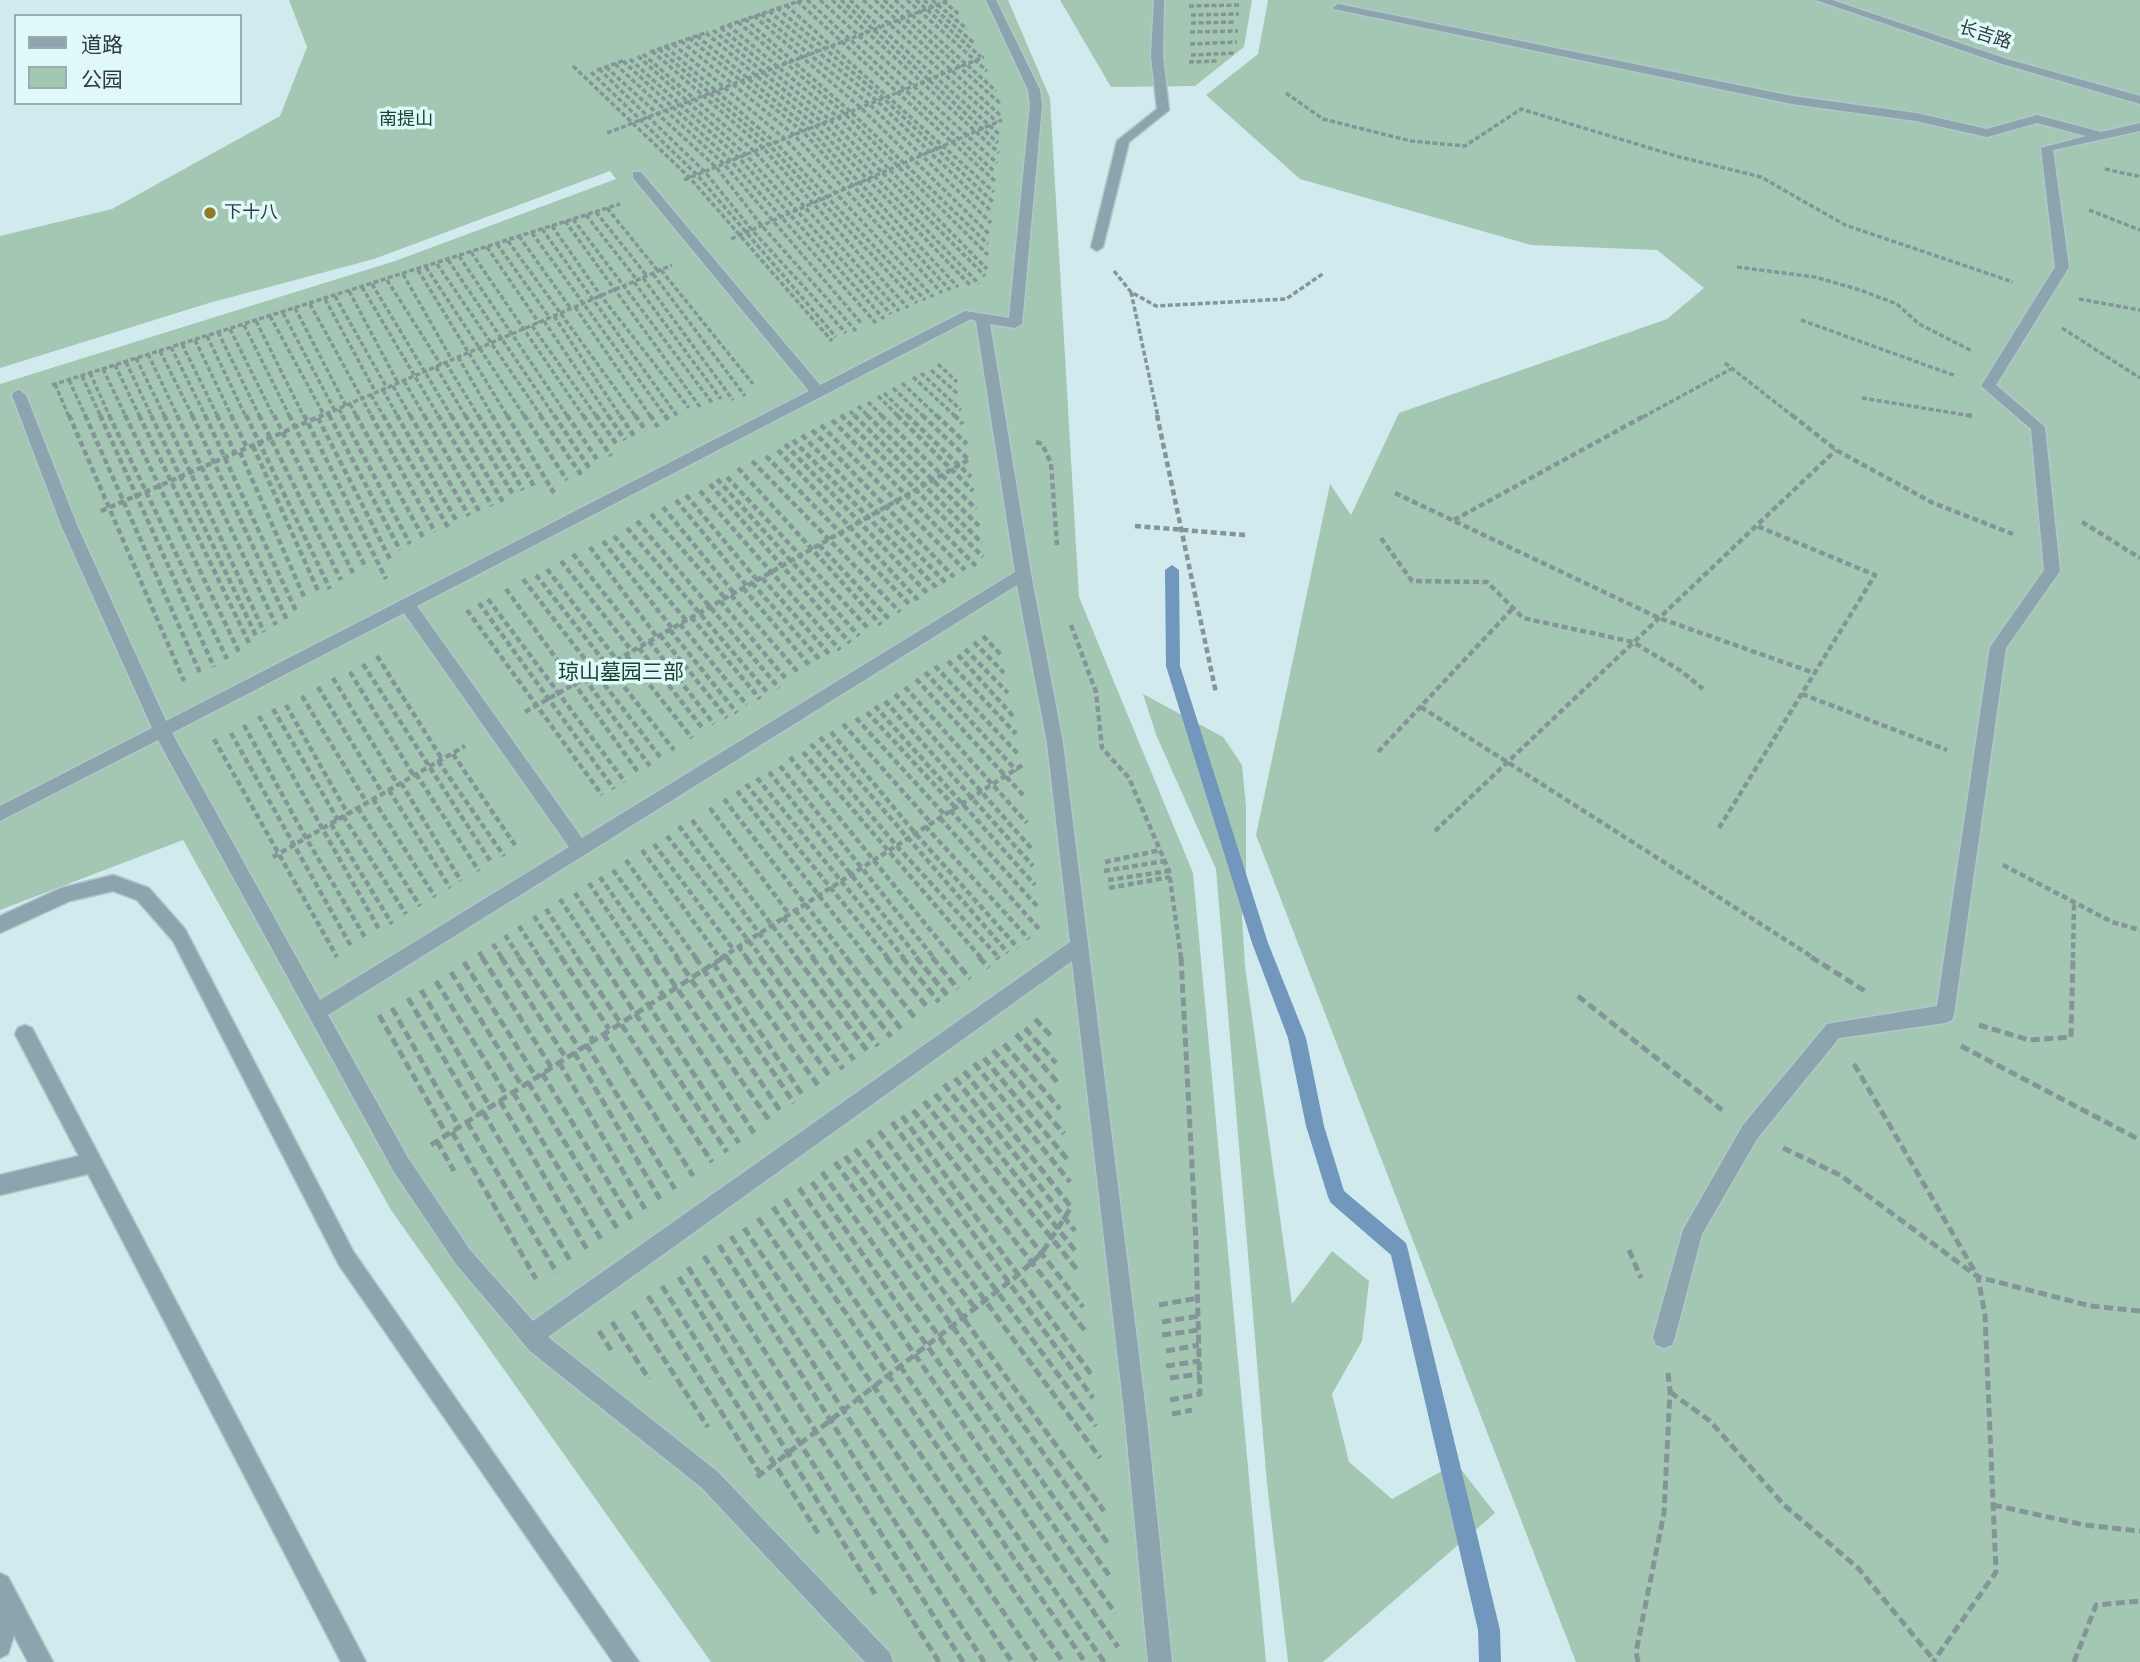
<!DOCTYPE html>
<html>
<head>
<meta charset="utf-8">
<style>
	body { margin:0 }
	#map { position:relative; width:2140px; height:1662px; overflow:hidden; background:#d1eaed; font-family:"Sofia Sans Condensed","Noto Sans SC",sans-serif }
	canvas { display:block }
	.legend { position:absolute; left:14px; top:14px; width:228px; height:91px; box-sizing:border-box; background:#dff8fa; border:2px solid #9aacae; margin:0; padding:9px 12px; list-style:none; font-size:21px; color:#323b3c }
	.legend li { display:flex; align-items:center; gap:14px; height:35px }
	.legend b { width:35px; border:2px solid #9aacae }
</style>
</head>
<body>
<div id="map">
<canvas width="2140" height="1662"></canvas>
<ul class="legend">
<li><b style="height:9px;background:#8ba4ae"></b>道路</li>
<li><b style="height:19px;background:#a4c7b4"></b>公园</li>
</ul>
</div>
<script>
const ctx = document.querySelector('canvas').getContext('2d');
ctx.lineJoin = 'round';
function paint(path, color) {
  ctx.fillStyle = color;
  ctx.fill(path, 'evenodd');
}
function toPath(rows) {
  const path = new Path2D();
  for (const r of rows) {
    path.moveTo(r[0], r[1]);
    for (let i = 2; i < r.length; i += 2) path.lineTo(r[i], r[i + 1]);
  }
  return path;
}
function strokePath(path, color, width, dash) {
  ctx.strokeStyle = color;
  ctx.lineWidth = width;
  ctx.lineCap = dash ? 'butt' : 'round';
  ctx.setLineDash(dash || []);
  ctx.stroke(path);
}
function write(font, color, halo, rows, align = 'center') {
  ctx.font = font + ' "Sofia Sans Condensed","Noto Sans SC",sans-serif';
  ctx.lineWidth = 7;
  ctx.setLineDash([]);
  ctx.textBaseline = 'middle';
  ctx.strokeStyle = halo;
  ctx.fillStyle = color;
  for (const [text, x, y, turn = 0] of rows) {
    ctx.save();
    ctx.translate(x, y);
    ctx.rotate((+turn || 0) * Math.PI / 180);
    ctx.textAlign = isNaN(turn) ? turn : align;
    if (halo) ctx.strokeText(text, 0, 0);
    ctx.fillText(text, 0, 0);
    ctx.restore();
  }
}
paint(toPath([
	[289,0,1008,0,1050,98,1079,597,1193,873,1266,1662,711,1662,391,1210,183,840,0,910,0,384,395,261,616,179,610,171,374,259,209,303,0,368,0,236,112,209,280,116,307,47],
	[1060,0,1252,0,1244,47,1195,86,1111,87],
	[1268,0,2140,0,2140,1662,1576,1662,1256,835,1330,484,1351,515,1399,413,1667,319,1704,288,1657,250,1531,245,1300,179,1206,95,1258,54],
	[1143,694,1223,737,1242,765,1246,806,1246,877,1242,917,1245,966,1292,1304,1332,1251,1369,1281,1362,1341,1332,1394,1349,1462,1392,1499,1456,1463,1495,1513,1323,1662,1288,1662,1267,1484,1216,869,1157,737]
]), '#a4c7b4');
paint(toPath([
	[1172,565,1179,570,1180,666,1268,943,1306,1038,1324,1126,1344,1191,1406,1243,1408,1250,1500,1630,1501,1662,1479,1662,1478,1630,1391,1255,1331,1203,1328,1197,1306,1126,1288,1038,1252,943,1166,666,1165,570,1172,565]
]), '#7197bc');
const service = toPath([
	[986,0,996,0,1040,90,1042,105,1022,324,1015,328,990,324,1031,574,1063,743,1147,1420,1172,1662,1148,1662,1125,1420,1072,961,548,1337,718,1472,890,1653,893,1662,865,1662,702,1488,530,1351,456,1264,394,1172,158,740,0,821,0,806,152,728,61,525,12,395,14,392,19,390,26,395,77,525,166,721,809,391,633,178,633,172,641,172,820,385,965,311,1009,318,1030,105,1028,90,986,0],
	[971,319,976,321,1015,572,582,838,417,606,971,319],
	[1017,585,1047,743,1070,942,533,1321,470,1250,408,1158,328,1015,1017,585],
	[404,613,569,847,320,1000,172,733,404,613],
	[1154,0,1164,0,1163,56,1169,110,1129,142,1103,247,1097,251,1091,247,1117,141,1157,109,1151,56,1154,0],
	[1338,4,1792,96,1916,113,1987,129,2037,115,2101,132,2140,123,2140,131,2053,150,2069,267,1996,385,2045,427,2060,571,2006,648,1954,1014,1952,1020,1945,1023,1839,1038,1757,1139,1702,1234,1675,1337,1672,1345,1664,1348,1656,1345,1653,1337,1683,1230,1743,1125,1827,1024,1937,1006,1990,647,2044,570,2031,429,1981,386,2055,267,2041,148,2086,136,2037,123,1987,137,1916,121,1792,104,1334,9,1333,7,1338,4],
	[113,875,149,888,185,929,353,1251,639,1662,613,1662,339,1265,173,941,137,900,113,891,70,901,0,933,0,916,61,888,113,875],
	[25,1025,32,1028,366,1662,341,1662,88,1174,0,1195,0,1175,79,1156,15,1034,18,1028,25,1025],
	[11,1594,19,1598,23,1606,8,1654,0,1658,0,1604,3,1598,11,1594]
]);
const minor = toPath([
	[1816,0,1832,0,2007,59,2140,96,2140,104,1999,63,1816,0]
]);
const tertiary = toPath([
	[0,1573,8,1577,53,1662,28,1662,0,1609,0,1573]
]);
strokePath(service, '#b1c7ca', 3);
strokePath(minor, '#b1c7ca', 3);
strokePath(tertiary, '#b1c7ca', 3);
strokePath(toPath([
	[807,0,995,172],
	[820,0,997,163],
	[832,0,999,153],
	[841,0,998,143],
	[850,0,1000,135],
	[863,0,997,122],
	[875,0,1001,116],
	[884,0,1001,104],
	[895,0,996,91],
	[907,0,987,71],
	[916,0,981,57],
	[924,0,974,43],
	[932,0,967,29],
	[797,1,996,182],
	[943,1,960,15],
	[786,5,994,192],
	[1189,6,1240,5],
	[777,8,883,98,993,202],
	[769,11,877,101,992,212],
	[761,14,869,104,991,223],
	[1191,15,1239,14],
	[754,16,861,108,989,234],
	[745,19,851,112,988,244],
	[738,22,845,114,988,255],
	[1191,23,1236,22],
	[728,25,838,117,987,269],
	[720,28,802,0],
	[721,28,830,120,985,276],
	[713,30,823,123,979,284],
	[1190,32,1238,31],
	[706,33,816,126,970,285],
	[697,36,809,129,958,287],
	[689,38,803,132,950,290],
	[681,41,794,135,942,293],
	[673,44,785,139,933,297],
	[1190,44,1237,42],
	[666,47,776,143,925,300],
	[659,49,769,145,917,303],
	[652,51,763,148,908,308],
	[650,52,708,32],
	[643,54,754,151,899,311],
	[1191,55,1236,53],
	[638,56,746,155,891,314],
	[630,59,739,158,884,319],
	[623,61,731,161,876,323],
	[1189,62,1217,61],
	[615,64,724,164,862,324],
	[573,66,690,178,832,341],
	[606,67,716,167,762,226,856,331],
	[599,69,705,172,752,230,846,333],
	[597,70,625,60],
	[591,72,697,175,836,337],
	[1286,93,1323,119,1411,141,1465,146,1521,109,1676,156,1761,177,1845,225,2013,282],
	[607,133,950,0],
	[2105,169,2137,176,2140,173],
	[684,180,984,57],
	[607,208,658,271],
	[2089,210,2140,230],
	[596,212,647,276],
	[586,215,637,280],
	[573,219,713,404],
	[565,221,700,407],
	[552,226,601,296,689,408],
	[542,229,678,417],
	[532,233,666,417],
	[519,236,571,309],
	[731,239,1002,120],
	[508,241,636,417],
	[497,244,550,318],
	[487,247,539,323],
	[471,252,584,417],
	[459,256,568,417],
	[448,260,555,417],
	[437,264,542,417],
	[426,267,525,417],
	[1737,267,1815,277,1860,290,1897,304,1919,324,1972,351],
	[418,270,508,417],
	[661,270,753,384],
	[1114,271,1131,292,1156,306,1286,299,1324,273],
	[403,274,452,360],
	[653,274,745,396],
	[643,278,733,400],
	[387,280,441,365],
	[634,282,721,399],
	[372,284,452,417],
	[362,287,439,417],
	[349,291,398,383],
	[1131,292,1158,417],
	[335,296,387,388],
	[325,299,376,393],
	[2079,299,2140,310],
	[310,304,372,417],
	[575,307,651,417],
	[295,308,346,406],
	[283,313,335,411],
	[270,316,324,415],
	[554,316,621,417],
	[1801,320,1956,376],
	[256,321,304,417],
	[544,321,609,417],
	[244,325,290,417],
	[532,326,597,417],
	[2062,328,2140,378],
	[230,329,274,417],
	[218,332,260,417],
	[207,336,246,417],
	[195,340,232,417],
	[182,344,218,417],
	[171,347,206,417],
	[160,351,193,417],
	[148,354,178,417],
	[458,357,493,417],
	[136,358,165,417],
	[126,362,152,417],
	[446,363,479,417],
	[1725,363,1794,417],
	[938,364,957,382],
	[115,365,140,417],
	[436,367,466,417],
	[103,369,126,417],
	[931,370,959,395],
	[90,373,110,417],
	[921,373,961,410],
	[82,376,101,417],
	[913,377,956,417],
	[69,380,86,417],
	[404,381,425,417],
	[902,383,938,417],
	[55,384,69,417],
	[52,385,620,204],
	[393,386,411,417],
	[893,388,924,417],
	[383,390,398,417],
	[884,393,909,417],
	[371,395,384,417],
	[878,396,899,417],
	[1862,398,1972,416],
	[868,402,883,417],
	[350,404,357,417],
	[858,406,869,417],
	[339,409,343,417],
	[850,411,856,417],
	[328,414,330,417],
	[841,415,843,417],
	[319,417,672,265],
	[1643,417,1731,369]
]), '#849597', 3.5, [5, 2.5]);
strokePath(toPath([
	[69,415,184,681],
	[85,415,200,673],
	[100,415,214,667],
	[109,415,227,659],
	[125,415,239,652],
	[139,415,249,643],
	[151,415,257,638],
	[164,415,264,632],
	[177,415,276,625],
	[192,415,287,620],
	[205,415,296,611],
	[217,415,235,453],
	[231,415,247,448],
	[246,415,330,589],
	[259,415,341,580],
	[274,415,353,573],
	[289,415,366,568],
	[304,415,386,579],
	[329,415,400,550],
	[342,415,410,544],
	[356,415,424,539],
	[371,415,435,532],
	[383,415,448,527],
	[397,415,457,522],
	[410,415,469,516],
	[424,415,479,511],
	[438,415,492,506],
	[451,415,503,502],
	[465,415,514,496],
	[478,415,523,490],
	[492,415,534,486],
	[507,415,554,493],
	[524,415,567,480],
	[540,415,582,476],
	[554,415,590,469],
	[567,415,598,461],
	[583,415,611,456],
	[596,415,618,446],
	[608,415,625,440],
	[620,415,634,436],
	[635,415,646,431],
	[650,415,658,427],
	[665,415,668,420],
	[841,415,983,557],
	[854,415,982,543],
	[867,415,979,526],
	[881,415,976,509],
	[897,415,973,491],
	[907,415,971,477],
	[922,415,968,459],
	[936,415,967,444],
	[954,415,963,424],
	[1157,415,1216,693],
	[1792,415,1836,450,1933,503,2013,534],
	[1968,415,1972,416],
	[318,418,391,561],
	[832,420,976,566],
	[821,425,965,570],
	[812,430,954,577],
	[802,435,947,584],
	[793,440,938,589],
	[1036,442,1042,444,1051,463,1057,545],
	[785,444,929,595],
	[253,446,319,593],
	[778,450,918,600],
	[240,452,305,599],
	[766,456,911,606],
	[752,461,900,612],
	[738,468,881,625],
	[727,477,869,629],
	[717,479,859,636],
	[710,484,850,643],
	[700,491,840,650],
	[1395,493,1659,618,1814,673],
	[686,495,757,580],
	[676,500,747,586],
	[663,507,734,593],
	[101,511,323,415],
	[651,514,725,598],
	[1454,520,1646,415],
	[637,521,779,688],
	[2082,522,2140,558],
	[1135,526,1245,535],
	[627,528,767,692],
	[614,536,686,620],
	[1381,538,1412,581,1487,582,1523,618,1633,642,1681,671,1703,689],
	[603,541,672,628],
	[819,545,890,620],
	[590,547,657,637],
	[573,554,644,644],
	[561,561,632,651],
	[547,569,617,660],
	[536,575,674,750],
	[762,578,830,655],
	[523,579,661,758],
	[752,583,821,661],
	[743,588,811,667],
	[506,589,638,772],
	[731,595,798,672],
	[488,599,625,782],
	[720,601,787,680],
	[479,603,614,789],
	[467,610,602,795],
	[691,617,760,699],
	[680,624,747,705],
	[1071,625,1096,692,1102,748,1129,778,1169,871,1181,958],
	[670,630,737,713],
	[660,635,727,718],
	[983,636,1001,655],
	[649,641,714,724],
	[974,642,1004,673],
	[639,648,704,730],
	[965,649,1008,693],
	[626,655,692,738],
	[958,655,1013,716],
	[377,656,442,759],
	[948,661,1016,734],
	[363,664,491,862],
	[935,666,1020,756],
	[350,672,414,776],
	[925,672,1017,771],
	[333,678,398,785],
	[584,678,650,766],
	[916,679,1024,796],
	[318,687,383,794],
	[905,687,1027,823],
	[895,694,1031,848],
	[1802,694,1947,750],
	[302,696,367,803],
	[885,701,1033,866],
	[286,705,348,814],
	[875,706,1035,885],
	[1421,707,1814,958],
	[273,709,338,820],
	[525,712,970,459],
	[867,712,955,807],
	[259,716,380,931],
	[856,718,944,814],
	[843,724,931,823],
	[244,725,306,838,366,939],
	[831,732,915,833,1018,948],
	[231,733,352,948],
	[820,737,1008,953],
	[214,739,337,957],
	[811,744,896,845,999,958],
	[803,752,981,958],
	[1378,752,1513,608],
	[453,754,517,848],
	[790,757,953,958],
	[438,761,504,856],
	[780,766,934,958],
	[769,772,918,958],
	[416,774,479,871],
	[757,778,904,958],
	[401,783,461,881],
	[746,784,888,958],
	[389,790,450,888],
	[737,791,868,958],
	[373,799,435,897],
	[724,799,847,958],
	[358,808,420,906],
	[710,808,789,914],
	[950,810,1037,906],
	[343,816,406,914],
	[940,818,1039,929],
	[692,820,797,958],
	[331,824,392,924],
	[679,826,778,958],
	[925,826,1029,939],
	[1719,828,1875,575,1757,526],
	[1435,831,1836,450],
	[667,836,762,958],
	[654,844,733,949],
	[642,850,720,958],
	[273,857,465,746],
	[626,860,696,958],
	[1105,862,1161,850],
	[2003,865,2112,922,2140,930],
	[613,870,678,958],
	[1104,871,1165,861],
	[600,877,657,958],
	[1108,880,1169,871],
	[589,883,639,958],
	[1109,888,1170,877],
	[575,893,618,958],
	[560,899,599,958],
	[546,909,578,958],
	[795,910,832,958],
	[534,916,562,958],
	[783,917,814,958],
	[519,926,540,958],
	[505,935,520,958],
	[493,944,502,958],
	[738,946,747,958],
	[479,952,483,958],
	[725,955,727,958],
	[721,958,1024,764],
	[2073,958,2074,902]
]), '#849597', 4.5, [6, 3.5]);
strokePath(toPath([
	[482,957,551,1067],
	[501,957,566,1058],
	[519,957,579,1048],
	[539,957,593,1040],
	[561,957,609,1029],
	[577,957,712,1162],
	[598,957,727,1152],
	[617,957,739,1143],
	[638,957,754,1133],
	[655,957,769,1120],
	[676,957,781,1112],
	[695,957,794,1103],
	[726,957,820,1088],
	[746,957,830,1077],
	[760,957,843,1069],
	[777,957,854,1060],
	[796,957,869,1053],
	[812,957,878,1046],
	[830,957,891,1037],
	[846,957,902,1030],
	[867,957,915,1018],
	[886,957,928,1008],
	[902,957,939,1002],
	[916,957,947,995],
	[932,957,958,989],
	[952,957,970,979],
	[979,957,989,968],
	[997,957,999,959],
	[1811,957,1865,991],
	[464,962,536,1077],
	[713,963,804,1097],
	[451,972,522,1086],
	[436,981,507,1096],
	[421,990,490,1107],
	[1578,996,1722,1110],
	[408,998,478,1116],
	[392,1008,459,1127],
	[379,1015,447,1135],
	[1035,1019,1053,1038],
	[1979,1025,2029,1040,2071,1037,2073,957],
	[1025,1028,1056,1063],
	[603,1033,693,1176],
	[1016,1034,1058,1083],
	[586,1044,675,1189],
	[1004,1044,1060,1109],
	[1961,1046,2140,1140],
	[993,1050,1064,1134],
	[574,1052,660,1199],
	[984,1058,1067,1159],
	[559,1062,645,1209],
	[974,1063,1070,1182],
	[1854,1064,1978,1277,1985,1315,1996,1572,1933,1662],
	[964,1071,1071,1207],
	[542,1073,631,1219],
	[955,1078,1075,1231],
	[528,1082,617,1228],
	[944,1084,1077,1253],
	[513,1092,601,1239],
	[935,1094,1079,1272],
	[500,1101,588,1251],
	[924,1101,1083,1307],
	[913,1110,1086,1332],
	[483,1112,571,1262],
	[902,1116,1091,1374],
	[467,1122,557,1273],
	[892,1122,1093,1398],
	[879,1131,1096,1426],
	[452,1132,536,1279],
	[868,1140,1100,1458],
	[437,1141,454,1171],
	[431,1145,724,957],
	[1783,1148,1840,1175,1978,1277,2091,1306,2140,1311],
	[855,1149,975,1308],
	[845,1156,1104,1511],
	[835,1162,1109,1545],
	[822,1172,1111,1578],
	[812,1182,1115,1613],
	[799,1188,1118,1647],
	[785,1199,1104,1662],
	[773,1207,1085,1662],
	[758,1218,1063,1662],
	[744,1228,1037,1662],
	[731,1236,843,1410,1012,1662],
	[719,1245,984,1662],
	[1629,1250,1641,1278],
	[704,1256,963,1662],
	[688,1267,939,1662],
	[679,1277,875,1594],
	[662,1286,820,1536],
	[648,1296,759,1472],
	[1159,1305,1198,1298],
	[633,1311,708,1427],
	[612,1322,649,1379],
	[1162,1322,1199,1316],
	[599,1331,611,1350],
	[1162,1335,1199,1330],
	[1166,1351,1199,1345],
	[1166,1366,1200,1361],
	[1170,1378,1200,1374],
	[1670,1392,1710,1421,1784,1505,1858,1568,1933,1659],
	[1170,1400,1200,1394,1196,1242,1181,957],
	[1172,1414,1192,1410],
	[757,1477,1018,1275,1042,1253,1072,1206],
	[1993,1505,2085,1525,2140,1531],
	[1638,1662,1636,1652,1664,1513,1670,1391,1668,1373],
	[2074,1662,2096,1605,2140,1601]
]), '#849597', 5, [9, 4.5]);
paint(service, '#8ba4ae');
paint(minor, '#8ba4ae');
paint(tertiary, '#8ba4ae');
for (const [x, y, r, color] of [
	[210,213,7,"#907b22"]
]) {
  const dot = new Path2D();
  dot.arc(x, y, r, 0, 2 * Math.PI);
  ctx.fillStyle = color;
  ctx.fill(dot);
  strokePath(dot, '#dff8fa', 2.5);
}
write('18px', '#323b3c', '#dff8fa', [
	["长吉路",1985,36,18]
]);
write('18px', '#18432f', '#dff8fa', [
	["南提山",406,120]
]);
write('18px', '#323b3c', '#dff8fa', [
	["下十八",224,213]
], 'left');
write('21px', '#18432f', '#dff8fa', [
	["琼山墓园三部",621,674]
]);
</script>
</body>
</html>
